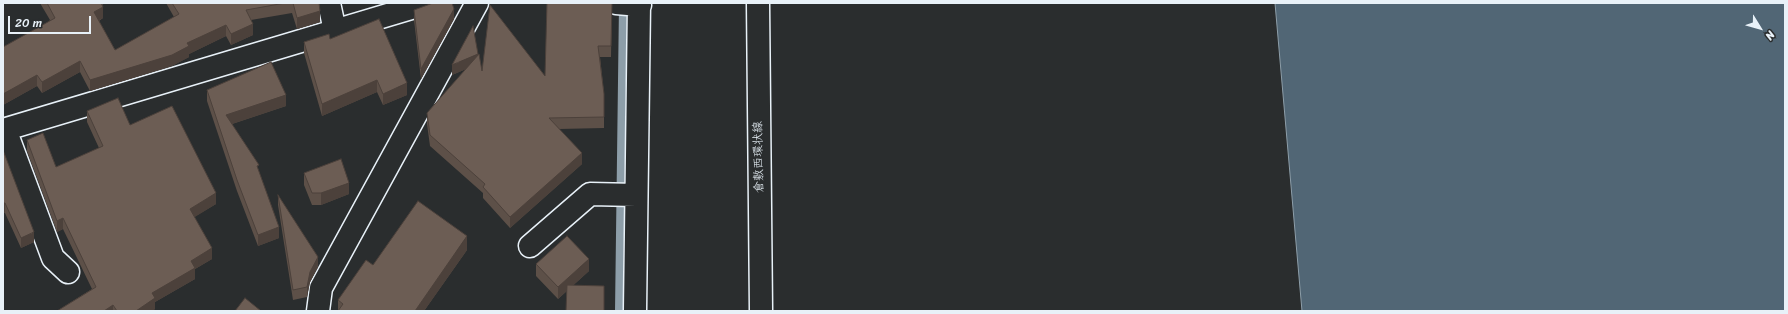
<!DOCTYPE html>
<html>
<head>
<meta charset="utf-8">
<style>
	body { margin:0 }
	#map { position:relative; width:1788px; height:314px; overflow:hidden; background:#2a2d2e; font-family:Sriracha,sans-serif }
	canvas { display:block }
	.frame { position:absolute; inset:0; border:4px solid #e8f1f8; pointer-events:none }
	.north { position:absolute; left:1740px; top:8px; width:40px; height:40px; -webkit-text-stroke:3px #2a2d2e; paint-order:stroke; rotate:127deg; font-size:11px; font-weight:700; line-height:16px; text-align:center; color:#e8f1f8 }
	.north::after { content:''; display:block; margin:auto; width:14px; height:18px; background:#e8f1f8; clip-path:polygon(50% 0,100% 100%,50% 72%,0 100%) }
	.scale { position:absolute; left:8px; top:16px; width:83px; height:18px; box-sizing:border-box; border:2px solid #e8f1f8; border-top:0; padding-left:5px; font-size:12px; line-height:14px; white-space:nowrap; color:#e8f1f8; -webkit-text-stroke:3px #2a2d2e; paint-order:stroke }
</style>
</head>
<body>
<div id="map">
<canvas width="1788" height="314"></canvas>
<div class="frame"></div>
<div class="north">N</div>
<div class="scale">20 m</div>
</div>
<script>
const ctx = document.querySelector('canvas').getContext('2d');
ctx.lineJoin = 'round';
function paint(path, color) {
  ctx.fillStyle = color;
  ctx.fill(path, 'evenodd');
}
function toPath(rows) {
  const path = new Path2D();
  for (const r of rows) {
    path.moveTo(r[0], r[1]);
    for (let i = 2; i < r.length; i += 2) path.lineTo(r[i], r[i + 1]);
  }
  return path;
}
function strokePath(path, color, width, dash) {
  ctx.strokeStyle = color;
  ctx.lineWidth = width;
  ctx.lineCap = dash ? 'butt' : 'round';
  ctx.setLineDash(dash || []);
  ctx.stroke(path);
}
function write(font, color, halo, rows, align = 'center') {
  ctx.font = font + ' Sriracha,"Klee One",sans-serif';
  ctx.lineWidth = 4;
  ctx.setLineDash([]);
  ctx.textBaseline = 'middle';
  ctx.strokeStyle = halo;
  ctx.fillStyle = color;
  for (const [text, x, y, turn = 0] of rows) {
    ctx.save();
    ctx.translate(x, y);
    ctx.rotate((+turn || 0) * Math.PI / 180);
    ctx.textAlign = isNaN(turn) ? turn : align;
    if (halo) ctx.strokeText(text, 0, 0);
    ctx.fillText(text, 0, 0);
    ctx.restore();
  }
}
const water = toPath([
	[1275,3,1785,3,1785,311,1302,311,1275,3]
]);
paint(water, '#516675');
strokePath(water, '#8d9ea9', 1);
strokePath(toPath([
	[619,311,623,4]
]), '#8d9ea9', 8);
const minor = toPath([
	[329,3,335,31],
	[616,3,640,5],
	[5,129,53,258,68,272],
	[3,130,428,3],
	[530,246,590,194,636,195],
	[318,311,321,288,477,3],
	[635,311,639,3]
]);
const secondary = toPath([
	[758,3,761,311]
]);
strokePath(minor, '#e8f1f8', 25);
strokePath(secondary, '#e8f1f8', 25);
strokePath(minor, '#2a2d2e', 22);
strokePath(secondary, '#2a2d2e', 22);
paint(toPath([
	[40,3,105,3,102,5,103,18,99,21,115,50,174,17,166,3,319,3,320,22,297,29,292,13,251,20,253,35,231,45,226,36,189,54,189,57,172,66,90,91,80,72,42,93,37,86,3,105,50,20],
	[612,3,611,57,600,57,604,94,604,128,559,129,582,164,510,228,483,198,483,193,430,146,427,124,427,113,466,69,452,75,478,55,482,71,545,76],
	[414,10,454,19,421,79,414,20],
	[330,39,407,95,383,105,377,92,322,116,304,53,304,42],
	[207,90,286,106,232,124,259,172,279,238,258,246,237,191,207,101],
	[87,111,130,125,216,204,194,217,212,259,195,269,195,279,155,302,155,309,152,311,57,311,92,289,63,229,57,232,27,151,27,140,56,167,99,148,87,122],
	[3,150,34,242,21,248,5,213,3,213],
	[304,173,349,194,321,205,312,205,304,185],
	[278,195,318,267,310,282,307,297,293,300,278,205],
	[467,250,424,311,338,311,338,300,373,265],
	[536,264,589,271,558,299,536,276]
]), '#5d5048');
paint(toPath([
	[103,7,103,18,94,23,94,12],
	[454,9,454,19,421,79,421,69],
	[320,11,320,22,297,29,297,18],
	[253,24,253,35,231,45,231,34],
	[226,25,226,36,189,54,189,57,172,66,90,91,90,80,187,43],
	[478,54,478,64,452,75,452,65],
	[80,61,80,72,42,93,42,82],
	[37,75,37,86,3,105,3,94],
	[377,80,377,92,322,116,322,104],
	[407,83,407,95,383,105,383,94],
	[286,95,286,106,226,126,226,115],
	[582,153,582,164,510,228,510,217],
	[349,183,349,194,321,205,321,193],
	[216,193,216,204,190,220,190,209],
	[3,203,5,203,5,213,3,213],
	[63,218,63,229,57,232,57,221],
	[279,227,279,238,258,246,258,235],
	[34,232,34,242,21,248,21,238],
	[467,236,467,250,424,311,415,311],
	[212,248,212,259,195,269,195,279,155,302,155,309,152,311,136,311,152,293,191,261],
	[318,257,318,267,310,282,307,297,307,287,310,272],
	[589,259,589,271,558,299,558,287],
	[113,305,113,311,104,311]
]), '#4c413b');
const building = toPath([
	[47,3,101,3,103,7,94,12,115,50,179,14,172,3,285,3,246,10,253,24,231,34,226,25,187,43,189,46,172,55,90,80,80,61,42,82,37,75,3,94,3,47,55,18,47,3],
	[293,3,319,3,320,11,297,18,293,3],
	[433,3,452,3,454,9,421,69,414,10,433,3],
	[547,3,612,3,611,46,598,46,604,94,604,117,549,118,582,153,510,217,483,187,485,184,430,135,427,113,479,54,482,71,490,5,545,76,547,3],
	[379,19,407,83,383,94,377,80,322,104,304,42,329,34,330,39,379,19],
	[473,26,478,54,452,65,473,26],
	[271,62,286,95,226,115,259,165,257,166,279,227,258,235,237,180,207,90,271,62],
	[118,98,130,125,172,106,216,193,190,209,212,248,191,261,195,268,152,293,155,298,136,311,117,311,113,305,104,311,57,311,96,287,63,218,57,221,27,140,43,133,56,167,103,146,87,111,118,98],
	[3,150,34,232,21,238,5,203,3,203,3,150],
	[341,159,349,183,321,193,312,193,304,173,341,159],
	[278,195,318,257,310,272,307,287,293,290,278,195],
	[418,201,467,236,415,311,338,311,343,304,338,300,366,260,373,265,418,201],
	[567,236,589,259,558,287,536,264,567,236],
	[567,285,604,286,604,311,566,311,567,285],
	[245,298,261,311,235,311,245,298]
]);
paint(building, '#6c5d54');
strokePath(building, '#4c413b', 1);
write('12px', '#e8f1f8', '#2a2d2e', [
	["倉敷西環状線",759,157,-91]
]);
</script>
</body>
</html>
